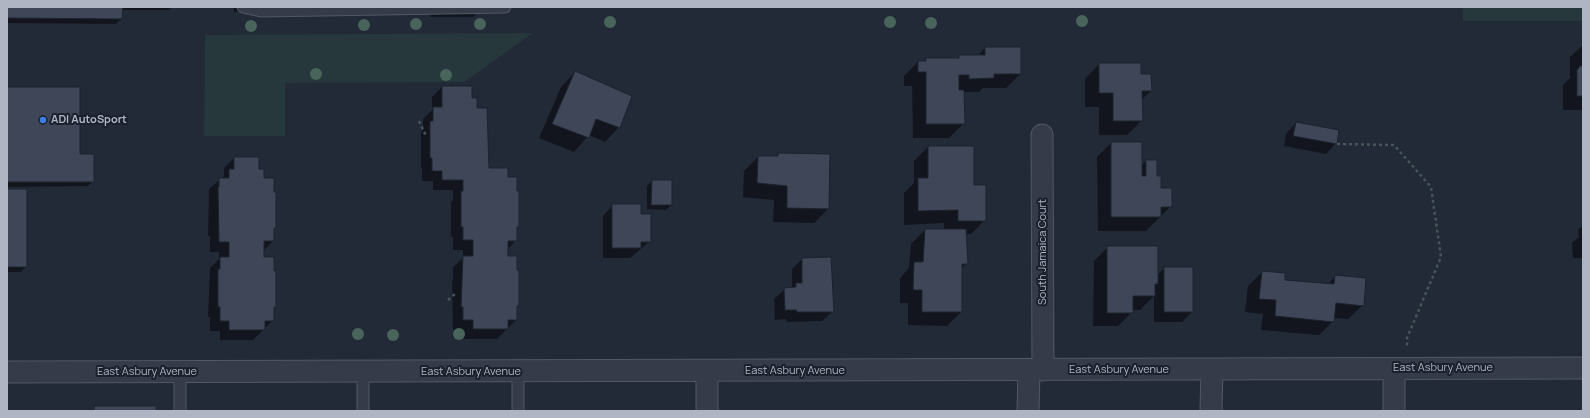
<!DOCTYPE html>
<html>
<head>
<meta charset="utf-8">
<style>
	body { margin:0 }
	#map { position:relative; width:1590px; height:418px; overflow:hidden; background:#222937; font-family:Manrope,sans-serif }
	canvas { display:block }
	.frame { position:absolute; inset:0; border:8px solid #b0b5c4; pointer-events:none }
</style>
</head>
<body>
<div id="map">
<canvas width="1590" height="418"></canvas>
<div class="frame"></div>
</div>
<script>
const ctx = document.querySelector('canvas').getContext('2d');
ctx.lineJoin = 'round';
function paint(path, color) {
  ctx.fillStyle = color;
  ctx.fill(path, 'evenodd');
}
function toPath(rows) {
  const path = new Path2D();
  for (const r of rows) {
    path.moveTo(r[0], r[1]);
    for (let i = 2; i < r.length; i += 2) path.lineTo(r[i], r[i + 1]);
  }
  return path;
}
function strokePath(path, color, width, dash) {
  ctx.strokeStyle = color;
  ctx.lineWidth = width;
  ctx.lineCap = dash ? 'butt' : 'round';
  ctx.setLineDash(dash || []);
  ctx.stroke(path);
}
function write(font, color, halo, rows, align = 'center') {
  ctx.font = font + ' Manrope,sans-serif';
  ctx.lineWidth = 4;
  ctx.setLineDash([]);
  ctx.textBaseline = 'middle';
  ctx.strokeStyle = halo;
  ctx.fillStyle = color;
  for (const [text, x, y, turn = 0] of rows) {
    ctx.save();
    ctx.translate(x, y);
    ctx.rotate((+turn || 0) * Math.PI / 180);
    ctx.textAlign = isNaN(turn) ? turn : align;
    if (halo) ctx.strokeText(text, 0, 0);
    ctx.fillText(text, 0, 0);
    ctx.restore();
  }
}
paint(toPath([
	[1463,7,1583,7,1583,21,1463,21],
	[533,33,464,82,285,83,285,136,204,136,205,35]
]), '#27383c');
paint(toPath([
	[7,7,172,7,169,10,122,10,121,19,116,24,7,23],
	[234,7,483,7,473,17,430,17,430,7,234,12],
	[1583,45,1583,110,1563,110,1563,85,1570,78,1570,57],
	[985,48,1020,74,1006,88,983,88,979,92,963,92,964,123,949,138,913,138,912,86,904,86,904,76,918,62,924,62,926,59,957,59,960,56,977,56],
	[1099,64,1140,75,1151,91,1141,100,1142,120,1127,135,1099,135,1099,107,1085,107,1085,79],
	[575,72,619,127,605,142,589,135,574,152,539,138,561,87],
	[442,87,471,99,476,109,488,169,507,178,518,227,516,228,516,240,507,250,518,306,516,307,516,320,497,339,463,339,463,330,453,330,452,281,453,279,453,267,463,258,463,250,453,250,453,237,451,237,451,202,453,200,453,190,433,190,433,181,422,181,422,168,421,168,421,132,423,130,423,119,432,110,432,97],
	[7,88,79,155,93,181,88,186,7,187],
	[1296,123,1336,143,1326,154,1284,146,1286,134],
	[1111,143,1141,166,1146,161,1171,206,1146,231,1098,231,1097,157],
	[928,147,973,186,985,220,971,234,966,234,966,264,961,269,961,312,947,326,908,325,908,303,900,303,900,278,909,268,911,244,925,230,944,230,944,223,904,225,904,193,914,183,914,161],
	[778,154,828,209,814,223,773,222,774,200,743,197,744,171,758,157,775,157],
	[234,158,258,170,263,179,273,229,273,241,263,251,273,320,253,340,220,340,220,331,210,331,210,317,208,317,210,268,219,259,219,252,210,252,210,236,208,236,209,189,224,176,224,168],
	[652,181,671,205,666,210,647,209,647,186],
	[7,190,26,266,21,272,7,272],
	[613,205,640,215,650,241,630,258,603,258,603,216],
	[1583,225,1583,258,1573,258,1572,243,1579,237,1578,230],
	[1108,247,1157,276,1164,268,1192,312,1182,322,1154,322,1154,296,1140,310,1132,310,1132,312,1118,326,1093,326,1094,261],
	[802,259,833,311,822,321,787,322,786,319,775,320,774,299,785,289,792,288,792,269],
	[1262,272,1284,281,1327,285,1336,276,1363,305,1348,319,1334,318,1333,321,1319,335,1261,330,1263,314,1245,312,1248,286]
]), '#0007');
const building = toPath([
	[7,7,123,7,122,19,7,18,7,7],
	[985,47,1021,47,1021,74,994,74,994,78,969,79,969,75,959,75,959,90,964,90,965,124,926,124,926,72,918,72,918,61,926,61,926,58,959,58,959,55,985,55,985,47],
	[1099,63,1141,63,1141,74,1151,74,1152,91,1142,91,1143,121,1113,121,1113,93,1099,93,1099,63],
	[1580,66,1583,66,1583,96,1577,96,1577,70,1580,66],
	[575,71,632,96,620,128,596,119,589,138,552,124,575,71],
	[442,86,472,86,472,98,477,98,477,108,487,108,489,168,508,168,508,177,517,177,517,191,519,191,519,227,517,227,517,241,508,241,508,256,517,256,517,270,519,270,519,306,517,306,517,320,508,320,508,329,473,329,473,320,463,320,463,307,461,307,463,256,473,256,473,240,463,240,463,227,461,227,461,191,463,191,463,180,442,180,442,171,432,171,432,158,430,158,430,121,433,121,433,107,442,107,442,86],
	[7,87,80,87,80,154,94,154,94,182,7,182,7,87],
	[1296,122,1339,130,1337,144,1293,136,1296,122],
	[1111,142,1142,142,1142,176,1146,176,1146,160,1157,160,1157,176,1161,176,1161,188,1172,188,1172,207,1161,207,1161,217,1111,217,1111,142],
	[928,146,974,146,974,185,986,185,986,221,958,221,958,210,918,211,918,178,928,178,928,146],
	[778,153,830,154,829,209,787,208,787,186,757,183,758,156,778,156,778,153],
	[234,157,259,157,259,169,264,169,264,178,274,178,274,192,276,192,276,228,274,228,274,241,264,241,264,257,274,257,274,271,276,271,276,307,274,307,274,321,265,321,265,330,229,330,229,321,220,321,220,307,218,307,218,269,220,269,220,257,229,257,229,242,219,242,218,187,219,187,219,178,229,178,229,169,234,169,234,157],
	[652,180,672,180,672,205,651,205,652,180],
	[7,189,27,189,27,267,7,267,7,189],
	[612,204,641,204,641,214,651,214,651,242,641,242,641,248,612,248,612,204],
	[925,229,966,229,968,264,962,264,962,312,922,312,922,290,913,290,914,262,923,262,925,229],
	[1107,246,1158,246,1158,284,1155,284,1155,296,1133,296,1133,313,1107,313,1107,246],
	[831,257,834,312,797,312,796,310,785,310,784,288,796,287,796,283,802,283,802,258,831,257],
	[1164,267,1193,267,1193,312,1164,312,1164,267],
	[1262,271,1285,273,1285,280,1334,284,1335,275,1366,278,1364,306,1336,303,1334,322,1275,316,1276,300,1259,299,1262,271],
	[94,406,156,406,156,411,94,411,94,406]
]);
paint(building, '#3e4657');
strokePath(building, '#1d222f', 1);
const lane = toPath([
	[243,7,261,11,505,7],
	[180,372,180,411],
	[518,372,518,411],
	[363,411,363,372]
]);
const street = toPath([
	[1042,135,1043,370],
	[1394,369,1394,411],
	[7,372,1583,368],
	[707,411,707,371],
	[1028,411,1029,370],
	[1211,411,1212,369]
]);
strokePath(lane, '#535866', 13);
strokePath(street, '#535866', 23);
strokePath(toPath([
	[419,121,426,136],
	[1337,144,1394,145,1431,187,1441,257,1407,338,1407,346],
	[448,300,456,293]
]), '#45555a', 2.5, [3, 3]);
strokePath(lane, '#353b48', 11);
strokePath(street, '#353b48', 21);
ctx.fillStyle = '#49645b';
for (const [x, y] of [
	[1082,21],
	[610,22],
	[890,22],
	[931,23],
	[416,24],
	[480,24],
	[364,25],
	[251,26],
	[316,74],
	[446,75],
	[358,334],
	[459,334],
	[393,335]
]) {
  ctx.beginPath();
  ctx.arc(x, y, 6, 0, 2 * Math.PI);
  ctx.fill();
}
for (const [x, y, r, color] of [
	[43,120,4,"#3f7fe0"]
]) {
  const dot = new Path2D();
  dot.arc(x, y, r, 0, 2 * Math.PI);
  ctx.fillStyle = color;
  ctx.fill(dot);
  strokePath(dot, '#1b202d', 1.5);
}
write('bold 11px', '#b0b5c4', '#1b202d', [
	["ADI AutoSport",51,120]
], 'left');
write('11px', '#b0b5c4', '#1b202d', [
	["South Jamaica Court",1043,252,-90],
	["East Asbury Avenue",1443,368],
	["East Asbury Avenue",1119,370],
	["East Asbury Avenue",795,371],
	["East Asbury Avenue",147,372],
	["East Asbury Avenue",471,372]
]);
</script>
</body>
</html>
